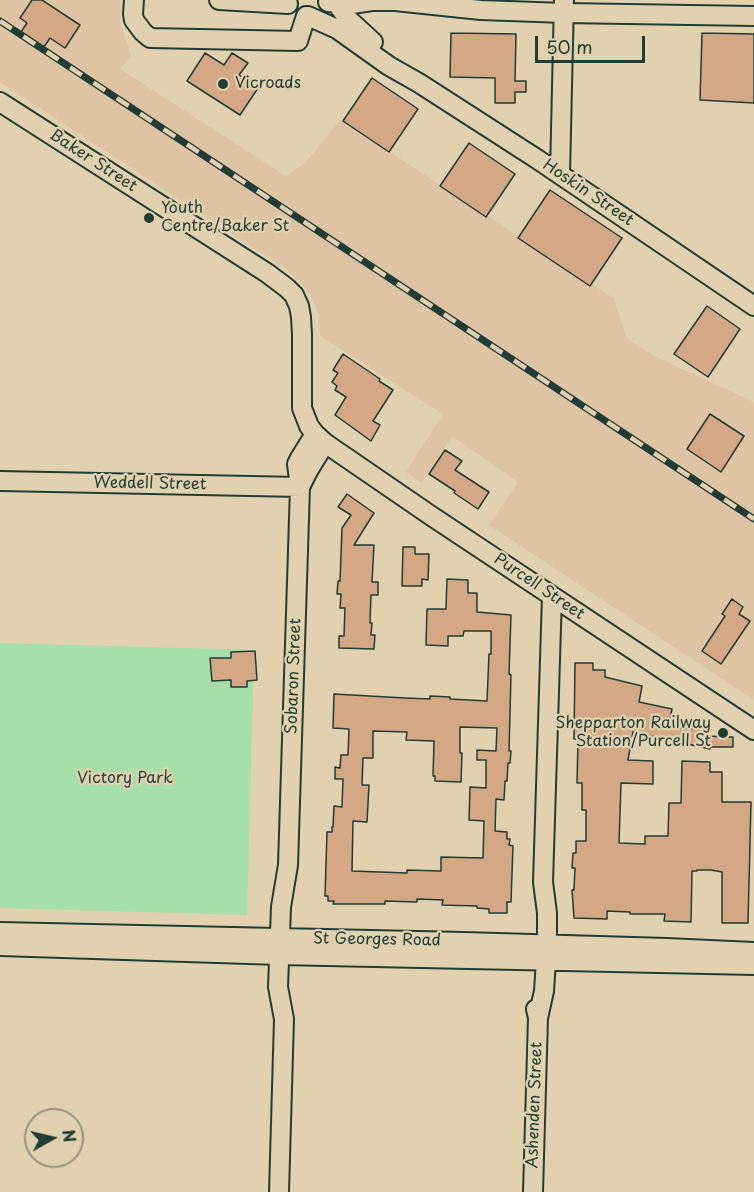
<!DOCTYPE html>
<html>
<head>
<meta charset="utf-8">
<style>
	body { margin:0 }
	#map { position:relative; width:754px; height:1192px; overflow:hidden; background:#e2d1ae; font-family:"Playpen Sans",sans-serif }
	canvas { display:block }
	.north { position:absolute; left:24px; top:1108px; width:60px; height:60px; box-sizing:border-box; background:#e2d1ae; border:2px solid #94967d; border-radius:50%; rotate:82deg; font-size:16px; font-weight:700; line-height:24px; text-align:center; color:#1f3d34 }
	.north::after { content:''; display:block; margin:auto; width:21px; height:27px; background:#1f3d34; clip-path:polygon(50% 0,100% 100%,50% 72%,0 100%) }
	.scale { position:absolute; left:535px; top:36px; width:110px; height:27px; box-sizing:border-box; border:3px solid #1f3d34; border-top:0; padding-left:8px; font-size:18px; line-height:21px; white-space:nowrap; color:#1f3d34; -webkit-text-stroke:4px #e2d1ae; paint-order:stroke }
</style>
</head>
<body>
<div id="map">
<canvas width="754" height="1192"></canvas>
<div class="north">N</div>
<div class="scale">50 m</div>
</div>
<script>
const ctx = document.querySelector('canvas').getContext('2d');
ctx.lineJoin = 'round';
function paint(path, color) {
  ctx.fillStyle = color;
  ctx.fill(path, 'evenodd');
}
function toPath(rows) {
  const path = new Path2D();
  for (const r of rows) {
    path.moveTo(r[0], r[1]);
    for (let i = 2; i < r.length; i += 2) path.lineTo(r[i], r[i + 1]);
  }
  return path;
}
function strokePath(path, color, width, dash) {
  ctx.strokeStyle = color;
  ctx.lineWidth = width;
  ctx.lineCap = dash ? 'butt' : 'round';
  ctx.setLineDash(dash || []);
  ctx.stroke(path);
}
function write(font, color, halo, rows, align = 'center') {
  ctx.font = font + ' "Playpen Sans",sans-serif';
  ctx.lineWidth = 4.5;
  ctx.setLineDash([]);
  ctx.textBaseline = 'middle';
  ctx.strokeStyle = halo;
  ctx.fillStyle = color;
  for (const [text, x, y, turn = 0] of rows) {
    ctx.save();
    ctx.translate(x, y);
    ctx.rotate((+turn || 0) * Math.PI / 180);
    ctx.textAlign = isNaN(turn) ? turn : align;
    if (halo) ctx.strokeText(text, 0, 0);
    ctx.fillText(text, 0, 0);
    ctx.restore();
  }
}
paint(toPath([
	[0,0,121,0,121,24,131,56,120,69,286,176,305,163,341,120,613,298,627,339,658,358,754,402,754,700,489,525,518,482,452,436,422,483,406,472,443,414,320,336,319,315,312,299,303,285,283,267,0,82]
]), '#dec4a2');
paint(toPath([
	[0,643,254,650,247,915,0,908]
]), '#a4e0a7');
const building = toPath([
	[32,0,42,0,80,25,65,48,50,38,44,47,21,32,27,23,20,18,32,0],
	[451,33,516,34,515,81,526,81,526,92,515,92,515,103,495,103,495,78,450,77,451,33],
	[702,33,754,34,754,103,700,100,702,33],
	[205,53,224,65,232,53,248,63,239,75,258,88,240,115,187,81,205,53],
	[372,78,418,109,389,152,343,121,372,78],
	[469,143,515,174,486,217,440,186,469,143],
	[550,190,622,238,590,286,518,238,550,190],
	[707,306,740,329,708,377,674,354,707,306],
	[343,354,380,379,379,381,393,390,373,421,380,425,371,441,335,415,346,397,335,390,337,386,332,382,338,373,333,370,343,354],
	[710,414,744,436,721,472,687,449,710,414],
	[445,450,462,461,455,470,489,492,478,509,454,493,455,491,429,474,445,450],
	[347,494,374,513,354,545,374,545,372,582,378,582,378,595,371,595,370,623,372,623,371,635,375,635,374,649,339,648,339,636,344,636,345,608,340,608,341,594,337,594,338,581,340,581,342,528,351,515,338,507,347,494],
	[403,547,415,547,415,554,429,554,428,580,422,579,422,586,402,586,403,547],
	[447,579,468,580,468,593,477,593,477,612,511,615,509,674,511,675,509,751,511,751,510,763,508,763,507,781,505,781,504,800,496,799,495,831,507,832,507,839,510,839,509,845,513,846,511,902,507,902,507,913,489,913,489,909,477,908,477,906,442,905,443,900,417,899,417,902,385,901,385,904,333,904,334,901,328,901,328,896,325,896,327,832,332,832,332,827,333,827,334,806,342,807,343,779,335,779,335,767,340,768,341,755,348,755,349,729,333,728,334,694,405,698,430,699,430,696,450,697,450,699,487,701,489,654,491,654,491,631,464,631,463,636,448,636,448,646,426,645,427,609,446,609,447,579],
	[460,727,497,728,496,751,477,750,477,760,486,760,486,788,470,787,469,820,484,821,483,858,441,857,441,871,407,870,407,873,352,871,353,821,367,822,369,785,362,785,363,758,373,758,373,731,407,732,406,740,434,741,433,776,435,776,435,781,461,782,462,753,460,753,460,727],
	[732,599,743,607,739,614,750,621,721,664,702,651,725,616,722,614,732,599],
	[255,651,257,680,247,681,247,687,231,687,231,680,212,681,210,658,231,658,231,652,255,651],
	[575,663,593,663,593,670,605,670,605,677,642,686,639,702,672,709,670,719,673,720,671,728,703,729,703,736,733,737,733,747,710,747,710,749,633,732,628,760,653,761,653,784,621,783,619,843,645,844,645,836,668,836,669,803,681,803,682,761,710,762,710,772,722,772,722,802,751,802,748,923,722,923,722,872,711,870,697,870,697,871,692,871,691,922,664,921,665,914,630,914,630,912,607,911,607,919,574,918,572,890,574,890,575,868,572,868,573,853,576,853,576,841,586,841,586,810,582,810,582,783,577,783,578,739,574,739,575,663]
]);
paint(building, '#d4a785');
strokePath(building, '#1f3d34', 1.5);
const minor = toPath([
	[134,0,133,14,134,20,143,32,150,38,298,41,306,16],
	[219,0,288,4],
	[334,0,349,20,373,42],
	[328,2,352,4,372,1,395,1,481,10,564,13,754,16],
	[308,16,337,29,389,66,419,83,537,159,754,306],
	[0,102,267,273,287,288,294,295,299,306,301,317,302,335,302,408,309,426,315,434,325,443,430,515,754,730],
	[560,174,564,0],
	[0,481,300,487],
	[300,487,308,471,325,443],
	[0,932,464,942,667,948,754,952],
	[0,946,279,955,754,965],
	[538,1018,544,991,547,945,547,913,543,882,552,596],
	[279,1192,284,1019,278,987,281,907,288,865,300,487,297,464,300,458,315,434],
	[533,1192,538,1018,536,1009]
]);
strokePath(minor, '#1f3d34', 22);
strokePath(minor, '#e2d1ae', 18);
const rail = toPath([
	[0,21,754,519]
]);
strokePath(rail, '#1f3d34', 7);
strokePath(rail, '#e2d1ae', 4.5, [14]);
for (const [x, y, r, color] of [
	[223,84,6,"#1f3d34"],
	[149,218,6,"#1f3d34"],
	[723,733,6,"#1f3d34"]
]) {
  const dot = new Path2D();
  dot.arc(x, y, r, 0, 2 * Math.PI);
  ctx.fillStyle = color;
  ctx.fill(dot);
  strokePath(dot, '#e2d1ae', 2);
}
write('16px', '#1f3d34', '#e2d1ae', [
	["Vicroads",235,84],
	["Youth",161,209],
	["Centre/Baker St",161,227],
	["Shepparton Railway",711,724,"right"],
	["Station/Purcell St",711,742,"right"]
], 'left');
write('16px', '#1f3d34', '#e2d1ae', [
	["Baker Street",93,161,33],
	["Hoskin Street",588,193,34],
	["Weddell Street",150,484,1],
	["Purcell Street",539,587,34],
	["Sobaron Street",294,676,-88],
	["St Georges Road",377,940,1],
	["Ashenden Street",535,1105,-88]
]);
write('16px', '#26453a', '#e2d1ae', [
	["Victory Park",125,779]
]);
</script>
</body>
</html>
